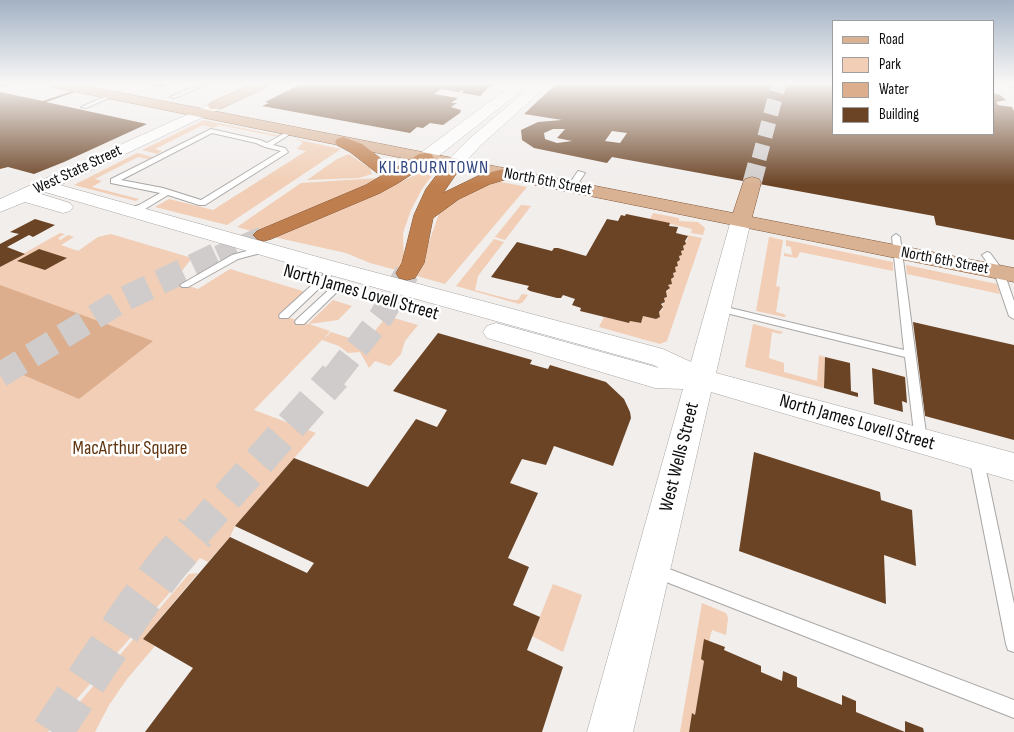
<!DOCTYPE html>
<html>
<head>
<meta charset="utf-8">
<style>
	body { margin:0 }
	#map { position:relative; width:1014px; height:732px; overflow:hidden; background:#f1eeec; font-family:"Sofia Sans Condensed",sans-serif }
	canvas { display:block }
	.legend { position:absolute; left:832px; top:20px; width:162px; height:115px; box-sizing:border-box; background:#fff; border:1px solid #9f9e9e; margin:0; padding:6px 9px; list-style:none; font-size:15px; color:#0e0d0d }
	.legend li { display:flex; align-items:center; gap:10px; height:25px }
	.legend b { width:25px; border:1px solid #9f9e9e }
</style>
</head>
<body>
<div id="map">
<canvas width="1014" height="732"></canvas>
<ul class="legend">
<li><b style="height:6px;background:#d9b294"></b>Road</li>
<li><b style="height:14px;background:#f1ceb5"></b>Park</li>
<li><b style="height:14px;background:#dcae8e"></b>Water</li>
<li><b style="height:14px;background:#6b4426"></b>Building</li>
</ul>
</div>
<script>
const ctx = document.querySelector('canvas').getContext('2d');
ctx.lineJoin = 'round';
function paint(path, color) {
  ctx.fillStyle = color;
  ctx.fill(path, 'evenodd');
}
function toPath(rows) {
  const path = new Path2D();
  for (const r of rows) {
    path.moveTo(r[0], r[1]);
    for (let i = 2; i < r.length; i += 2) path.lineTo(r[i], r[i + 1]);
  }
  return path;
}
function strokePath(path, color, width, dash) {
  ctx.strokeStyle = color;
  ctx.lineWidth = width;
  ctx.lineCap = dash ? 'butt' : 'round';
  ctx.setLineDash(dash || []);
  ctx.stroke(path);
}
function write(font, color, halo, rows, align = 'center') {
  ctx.font = font + ' "Sofia Sans Condensed",sans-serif';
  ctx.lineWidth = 5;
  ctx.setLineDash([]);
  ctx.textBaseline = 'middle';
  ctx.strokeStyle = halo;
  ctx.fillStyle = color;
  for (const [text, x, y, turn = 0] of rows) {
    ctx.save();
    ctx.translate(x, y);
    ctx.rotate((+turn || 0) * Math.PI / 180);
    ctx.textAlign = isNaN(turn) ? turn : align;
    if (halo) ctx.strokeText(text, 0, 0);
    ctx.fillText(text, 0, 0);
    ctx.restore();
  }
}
paint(toPath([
	[204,120,281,136,279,137,219,125,213,128,203,125,155,149,162,151,157,154,142,150],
	[294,139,341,149,227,225,155,207,169,199,213,210,306,151,297,149,303,142],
	[137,153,153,157,147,159,138,157,95,179,102,181,92,187,139,199,136,201,74,185],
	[349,154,370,168,372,174,359,178,307,180,337,159],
	[429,169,436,170,422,189,411,210,403,233,404,263,400,271,370,263,346,253,274,237],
	[377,178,372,182,342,197,255,232,237,227,301,183],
	[491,180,527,187,445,284,417,276,441,208],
	[521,205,531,206,505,240,495,237],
	[653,213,679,218,679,221,698,222,705,228,703,235,691,233,692,229,650,219],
	[60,233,65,234,58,238,60,240,68,235,74,237,61,245,78,251,98,237,111,234,192,258,174,281,198,289,230,269,306,292,281,315,308,324,333,300,352,306,338,320,309,324,330,331,324,339,331,332,365,343,387,316,418,325,405,341,401,354,390,366,375,361,369,368,360,352,348,353,339,346,322,340,254,410,316,433,235,526,230,537,208,562,200,558,48,732,0,732,0,267],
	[687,235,702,238,667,341,660,344,599,327,604,317,629,323,630,321,640,323,643,316,656,319,660,317,659,312,663,309,662,305,665,302,664,298,667,297,666,292,669,290,669,285,672,284,671,279,674,277,673,273,676,272,675,267,678,266,677,262,680,260,679,256,682,255,681,251,684,250,683,246,688,238],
	[769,237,783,240,776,286,780,287,776,312,784,314,786,316,784,317,756,311],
	[494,239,504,242,478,276,475,290,513,300,518,300,522,294,528,295,523,302,519,304,456,286],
	[786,240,893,262,893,271,800,252,797,258,784,256,784,253,792,255,791,247,786,246],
	[906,265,997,284,1000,294,907,274],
	[753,324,783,332,781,334,772,332,769,358,784,363,784,372,817,381,819,355,825,357,824,388,745,367],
	[198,573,143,639,155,646,127,679,109,705,95,732,54,732,189,574],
	[553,584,582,595,563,652,532,636],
	[702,603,726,613,728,618,726,635,712,630,704,661,695,715,692,714,689,732,680,732]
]), '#f1ceb5');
paint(toPath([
	[0,285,153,341,79,399,0,365]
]), '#dcae8e');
paint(toPath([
	[97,83,101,83,46,102,147,124,64,162,34,174,8,167,0,169,0,92,43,101],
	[143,83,162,83,169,84,161,87],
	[303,83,497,83,489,87,480,96,462,93,464,90,458,92,441,89,434,94,458,98,451,103,457,103,451,107,461,110,460,113,443,125,430,123,423,128,417,127,410,133,262,106,269,103,265,102],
	[557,83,833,83,833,134,993,134,993,93,1000,95,1006,100,996,102,998,105,1012,107,1014,111,1014,240,936,225,934,216,612,157,607,163,534,148,522,140,521,130,538,122,562,120,524,114],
	[553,129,565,129,557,138,572,141,557,143,545,139,544,133],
	[612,131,627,133,620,143,605,141],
	[626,214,670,223,669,226,678,227,676,233,688,236,685,241,686,244,683,246,684,250,681,251,682,255,679,256,680,260,677,262,678,266,675,267,676,272,673,273,674,277,671,279,672,284,668,285,670,288,666,291,667,297,664,298,665,302,661,304,663,307,659,312,660,317,656,319,643,316,641,323,630,321,629,323,580,311,581,308,572,305,575,299,563,295,561,298,557,298,530,291,527,289,529,286,491,277,517,242,552,251,554,248,558,248,586,256,607,219,618,221,621,215,625,216],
	[35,219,55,225,33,237,29,235,7,247,25,254,0,267,0,244,19,234,10,232],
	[39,249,67,258,45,270,17,261],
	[913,322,1014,345,1014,440,925,416],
	[438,333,532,360,530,364,548,369,550,365,606,382,624,399,630,412,631,418,613,466,554,446,546,465,522,459,510,483,538,493,508,558,529,567,513,605,540,617,527,650,563,667,542,732,145,732,193,668,143,639,230,537,307,573,314,563,235,526,294,458,368,487,416,419,437,427,447,410,393,391],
	[825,357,850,363,851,391,858,393,858,397,824,388],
	[872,368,905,377,907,403,902,401,903,412,874,404],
	[754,452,880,492,881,500,912,510,916,566,884,555,886,604,739,551],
	[704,639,725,647,724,650,761,666,761,672,782,681,783,671,797,677,797,687,842,705,842,695,856,701,856,712,905,732,905,721,923,728,924,732,689,732,692,713,695,715,704,661,701,659]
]), '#6b4426');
strokePath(toPath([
	[759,159,779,83]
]), '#cfcccb', 15, [15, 8]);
strokePath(toPath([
	[752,183,759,157]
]), '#cfcccb', 19, [19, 10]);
strokePath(toPath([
	[218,255,264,235]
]), '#cfcccb', 19, [19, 10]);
strokePath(toPath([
	[0,375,122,300,221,253],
	[334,377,381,317,407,273]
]), '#cfcccb', 25, [25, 12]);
strokePath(toPath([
	[195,533,335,376]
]), '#cfcccb', 32, [32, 16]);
strokePath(toPath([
	[52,732,134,609,168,564,196,532]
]), '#cfcccb', 41, [41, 20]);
const service = toPath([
	[203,83,210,83,175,98,170,97,203,83],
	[111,94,116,95,86,108,81,107,111,94],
	[211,129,260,140,267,143,290,130,295,131,273,145,285,148,288,152,287,153,205,205,199,205,168,195,145,209,126,213,126,209,139,205,160,193,111,183,111,179,211,129],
	[212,133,256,143,265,147,281,151,201,200,163,188,121,180,212,133],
	[578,171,585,173,575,188,569,188,568,186,578,171],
	[896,234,900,237,927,441,926,445,921,446,916,445,915,441,905,357,718,311,713,308,718,305,904,350,892,237,896,234],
	[265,246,269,249,268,251,238,259,188,287,182,287,180,285,232,255,265,246],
	[987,252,990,253,1004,272,1014,301,1014,319,1009,316,994,272,982,255,987,252],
	[324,263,334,270,330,278,288,318,280,318,279,316,280,314,323,275,324,271,319,266,324,263],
	[337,284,342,287,340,289,304,324,296,324,295,322,296,320,334,285,337,284],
	[976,451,981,452,983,456,1014,604,1014,652,1008,650,1006,644,969,456,971,452,976,451],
	[656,564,1014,700,1014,718,651,576,648,571,651,566,656,564]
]);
const tertiary = toPath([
	[1004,83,1014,83,1014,87,1006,86,1004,83],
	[215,102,220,103,222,106,220,109,60,185,332,261,663,349,691,362,731,220,734,216,741,214,748,216,751,220,716,373,1014,453,1014,481,711,392,633,732,587,732,683,389,655,388,487,338,483,332,487,326,496,323,659,368,654,365,316,271,45,192,41,194,70,203,73,207,70,211,63,213,25,202,0,212,0,199,215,102]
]);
const secondary = toPath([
	[515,83,531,83,431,162,425,163,419,162,416,158,419,154,515,83],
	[535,83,550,83,481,145,460,168,454,169,448,168,445,164,448,160,469,139,535,83]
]);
const primary = toPath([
	[0,83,9,83,7,86,0,87,0,83],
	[45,83,71,83,733,213,743,183,745,179,752,177,759,179,761,183,752,217,1014,268,1014,282,52,87,45,83],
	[254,83,271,83,269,86,220,109,210,109,208,106,210,103,254,83]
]);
const motorway = toPath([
	[343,137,362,144,394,169,419,154,425,153,431,154,434,158,431,162,398,183,380,193,271,239,264,241,257,239,253,235,257,231,366,185,381,176,350,152,337,145,335,142,337,139,343,137],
	[454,159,460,160,463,164,443,193,478,176,499,170,505,169,511,170,514,174,511,178,490,184,459,199,433,218,424,263,415,278,407,280,399,278,396,273,402,263,414,215,426,189,448,160,454,159]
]);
strokePath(service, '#a8a6a4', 2);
strokePath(tertiary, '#a8a6a4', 1);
strokePath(secondary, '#a8a6a4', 1);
strokePath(primary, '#815637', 1);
strokePath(motorway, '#815637', 1);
paint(service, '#fff');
paint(tertiary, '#fff');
paint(secondary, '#fff');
paint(primary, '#d9b294');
paint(motorway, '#bf7e4d');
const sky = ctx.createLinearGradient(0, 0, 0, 185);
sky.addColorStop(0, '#a3b2c4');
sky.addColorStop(0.45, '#f9f7f6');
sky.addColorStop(1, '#f9f7f600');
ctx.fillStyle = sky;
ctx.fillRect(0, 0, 1014, 185);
write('16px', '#0e0d0d', '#fff', [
	["West State Street",78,170,-25],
	["North 6th Street",548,182,11],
	["North 6th Street",945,261,11]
]);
ctx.letterSpacing = '1px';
write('18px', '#324780', '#fff', [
	["KILBOURNTOWN",434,168]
]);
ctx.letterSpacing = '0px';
write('19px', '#0e0d0d', '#fff', [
	["North James Lovell Street",361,293,16],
	["North James Lovell Street",857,423,16],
	["West Wells Street",680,457,-76]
]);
write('19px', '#5f340e', '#fff', [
	["MacArthur Square",130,449]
]);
</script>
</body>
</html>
